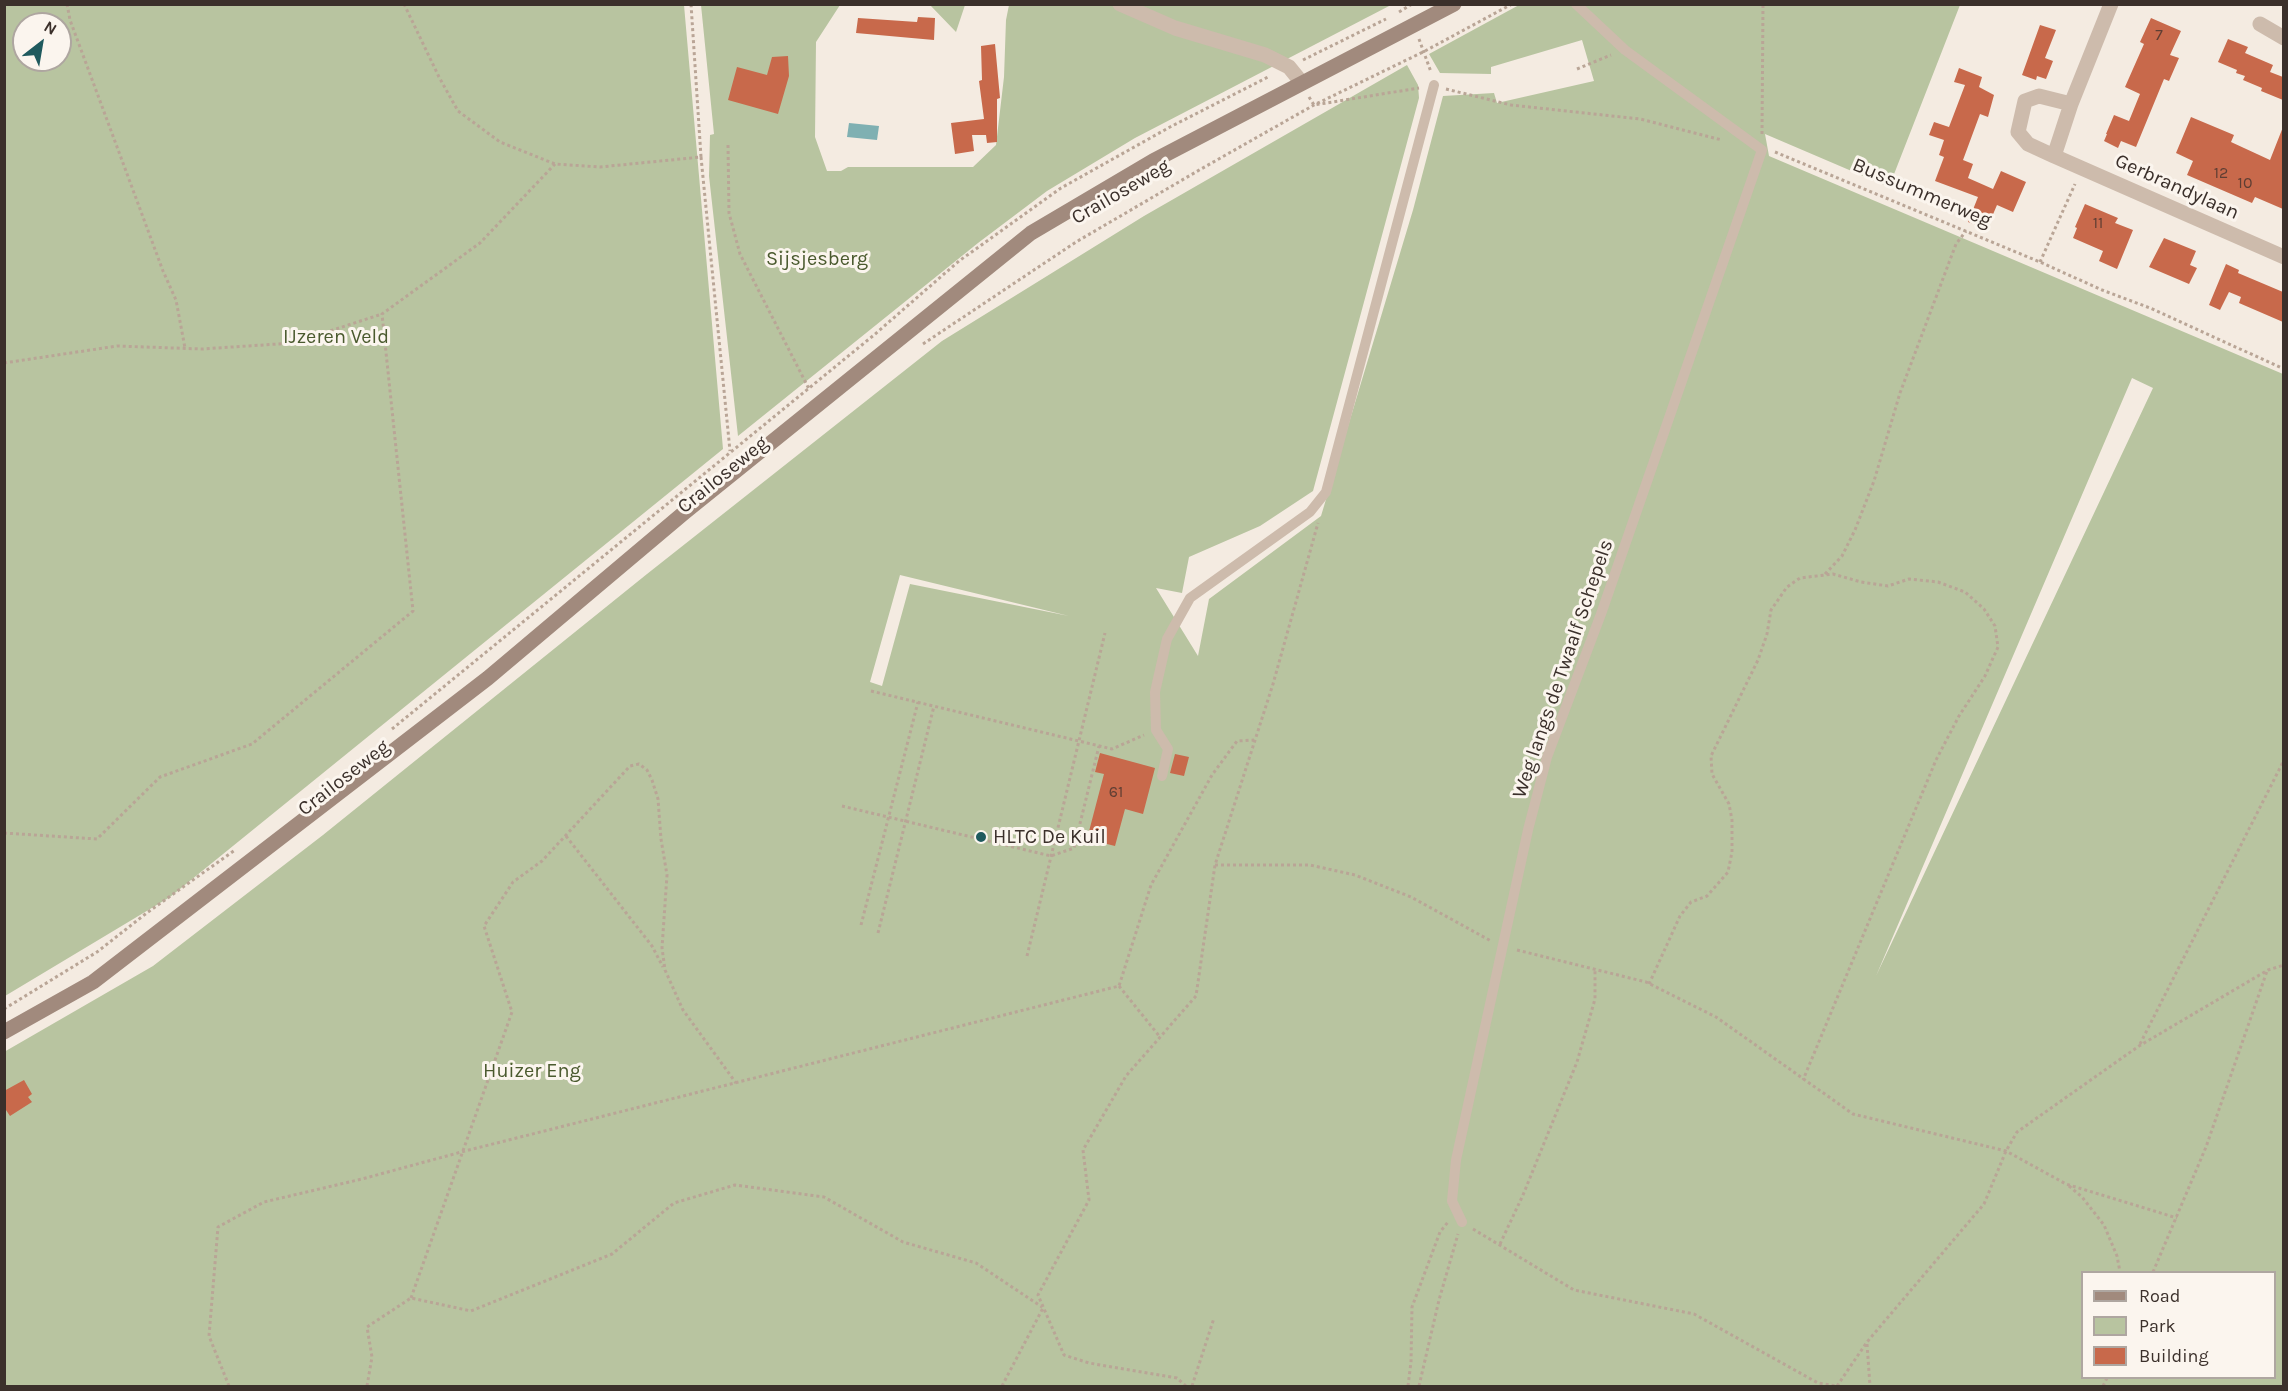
<!DOCTYPE html>
<html>
<head>
<meta charset="utf-8">
<style>
	body { margin:0 }
	#map { position:relative; width:2288px; height:1391px; overflow:hidden; background:#f4ebe1; font-family:Karla,sans-serif }
	canvas { display:block }
	.frame { position:absolute; inset:0; border:6px solid #3b302b; pointer-events:none }
	.legend { position:absolute; left:2081px; top:1271px; width:195px; height:108px; box-sizing:border-box; background:#fbf5ee; border:2px solid #aea6a0; margin:0; padding:8px 10px; list-style:none; font-size:18px; color:#3b302b }
	.legend li { display:flex; align-items:center; gap:12px; height:30px }
	.legend b { width:30px; border:2px solid #aea6a0 }
	.north { position:absolute; left:12px; top:12px; width:60px; height:60px; box-sizing:border-box; background:#fbf5ee; border:2px solid #aea6a0; border-radius:50%; rotate:31deg; font-size:16px; font-weight:700; line-height:24px; text-align:center; color:#3b302b }
	.north::after { content:''; display:block; margin:auto; width:21px; height:27px; background:#1f5a5e; clip-path:polygon(50% 0,100% 100%,50% 72%,0 100%) }
</style>
</head>
<body>
<div id="map">
<canvas width="2288" height="1391"></canvas>
<div class="frame"></div>
<ul class="legend">
<li><b style="height:8px;background:#a18a7d"></b>Road</li>
<li><b style="height:16px;background:#b8c4a0"></b>Park</li>
<li><b style="height:16px;background:#c8694b"></b>Building</li>
</ul>
<div class="north">N</div>
</div>
<script>
const ctx = document.querySelector('canvas').getContext('2d');
ctx.lineJoin = 'round';
function paint(path, color) {
  ctx.fillStyle = color;
  ctx.fill(path, 'evenodd');
}
function toPath(rows) {
  const path = new Path2D();
  for (const r of rows) {
    path.moveTo(r[0], r[1]);
    for (let i = 2; i < r.length; i += 2) path.lineTo(r[i], r[i + 1]);
  }
  return path;
}
function strokePath(path, color, width, dash) {
  ctx.strokeStyle = color;
  ctx.lineWidth = width;
  ctx.lineCap = dash ? 'butt' : 'round';
  ctx.setLineDash(dash || []);
  ctx.stroke(path);
}
function write(font, color, halo, rows, align = 'center') {
  ctx.font = font + ' Karla,sans-serif';
  ctx.lineWidth = 6;
  ctx.setLineDash([]);
  ctx.textBaseline = 'middle';
  ctx.strokeStyle = halo;
  ctx.fillStyle = color;
  for (const [text, x, y, turn = 0] of rows) {
    ctx.save();
    ctx.translate(x, y);
    ctx.rotate((+turn || 0) * Math.PI / 180);
    ctx.textAlign = isNaN(turn) ? turn : align;
    if (halo) ctx.strokeText(text, 0, 0);
    ctx.fillText(text, 0, 0);
    ctx.restore();
  }
}
paint(toPath([
	[4,5,684,5,723,449,170,897,5,996],
	[24,24,60,24,60,60,24,60],
	[701,5,840,5,816,42,815,137,827,171,841,171,848,167,973,167,996,145,1004,77,1006,20,1009,5,1391,5,1135,138,1047,191,978,243,738,436,709,176,710,135,714,134],
	[930,5,965,5,956,32],
	[1519,5,1960,5,1889,187,1765,134,1769,156,2283,374,2283,1386,5,1386,4,1052,153,966,323,835,647,574,942,341,1144,216,1407,65,1418,85,1419,98,1313,491,1260,526,1189,557,1182,593,1156,588,1198,656,1209,599,1321,516,1413,210,1443,96,1494,93,1497,103,1594,81,1582,40,1491,67,1491,74,1440,73,1429,54],
	[2132,378,2153,388,1876,976],
	[900,575,1069,616,910,584,882,686,870,682],
	[2082,1272,2274,1272,2274,1378,2082,1378]
]), '#b8c4a0');
paint(toPath([
	[849,123,879,126,877,140,847,137]
]), '#7fb0b2');
paint(toPath([
	[918,17,935,18,934,40,856,33,858,18,917,22],
	[2151,18,2181,31,2170,55,2179,58,2169,81,2164,79,2136,147,2121,141,2118,148,2104,141,2107,134,2106,134,2114,115,2129,121,2140,94,2125,87,2144,44,2140,42],
	[2040,25,2056,30,2045,58,2053,61,2046,79,2037,76,2036,80,2022,75],
	[2228,39,2248,47,2245,53,2273,65,2270,72,2283,77,2283,100,2261,91,2262,88,2243,80,2245,76,2236,73,2237,70,2218,62],
	[995,44,1000,98,997,99,997,142,987,143,986,135,972,135,974,151,955,154,951,123,984,119,979,81,982,80,981,46],
	[788,56,789,76,778,114,728,100,737,67,767,75,772,57],
	[1959,68,1982,77,1979,87,1994,95,1988,117,1980,114,1963,160,1973,164,1968,178,1993,189,2001,171,2026,182,2013,212,1997,205,1991,219,1985,217,1982,227,1968,222,1978,197,1935,181,1944,157,1939,155,1944,140,1929,135,1934,122,1949,127,1965,85,1954,82],
	[2191,117,2234,135,2231,142,2270,160,2283,127,2283,209,2255,197,2252,203,2187,175,2193,161,2176,153],
	[2085,204,2118,218,2115,223,2133,230,2117,269,2099,261,2103,251,2073,238,2077,228,2075,227],
	[2164,238,2196,251,2190,265,2197,268,2189,284,2149,267],
	[2226,264,2239,270,2238,273,2283,292,2283,322,2239,303,2241,297,2229,292,2220,310,2209,305],
	[1100,753,1155,768,1143,814,1125,809,1115,846,1087,839,1104,774,1095,772],
	[1175,754,1189,757,1184,776,1170,773],
	[24,1080,32,1094,28,1097,32,1102,10,1116,4,1107,4,1091]
]), '#c8694b');
strokePath(toPath([
	[67,4,70,20,163,271,176,300,185,348],
	[404,4,439,77,458,111,500,142,555,164,600,167,701,157,691,4],
	[1399,12,1412,4],
	[1419,39,1431,72],
	[1303,60,1386,19],
	[1577,69,1611,55],
	[1446,89,1511,105,1640,119,1722,140],
	[1309,97,1314,105,1419,88],
	[1762,134,1763,4],
	[728,145,729,213,740,254,809,389],
	[1775,152,2040,262,2102,290,2150,308,2284,369],
	[701,157,730,451],
	[2040,262,2075,184],
	[923,344,1076,242,1201,169,1314,105,1425,51,1512,4],
	[4,363,117,346,202,349,293,343,382,314],
	[1825,574,1842,556,1855,530,1874,481,1900,393,1956,244,1966,231],
	[871,691,1112,749,1144,735],
	[392,729,874,335,959,261,1061,188,1170,127,1270,76],
	[842,806,1051,856,1074,848,1099,746],
	[4,833,97,839,160,777,252,744,413,611,382,314,480,243,555,164],
	[566,836,652,946,663,967],
	[1215,865,1310,865,1355,875,1411,897,1491,941],
	[861,925,918,702],
	[878,933,934,706],
	[1517,950,1646,982,1716,1017,1853,1114,2006,1151,2066,1184,2177,1218],
	[1027,956,1105,633],
	[1649,984,1680,916,1691,902,1707,896,1728,872,1732,852,1732,820,1729,804,1712,774,1711,756,1758,660,1767,634,1771,610,1787,587,1800,578,1833,574,1861,582,1888,586,1909,579,1938,582,1965,592,1984,609,1995,626,1998,647,1985,676,1959,716,1936,760,1803,1080],
	[1119,986,1160,1037],
	[4,1009,97,952,148,912,235,850],
	[2140,1044,2284,760],
	[2069,1186,2082,1197,2104,1225,2117,1256,2120,1272],
	[1473,1229,1574,1290,1694,1314,1818,1383,1837,1386],
	[1500,1244,1523,1195,1577,1062,1595,999,1595,968],
	[2153,1272,2206,1147,2267,971],
	[411,1298,512,1012,484,926,513,882,542,861,630,766,639,764,647,770,652,780,658,799,661,839,667,875,662,948,665,970,683,1010,736,1083],
	[1867,1344,1870,1386],
	[229,1386,209,1336,218,1227,264,1202,362,1179,465,1151,1119,986,1151,885,1212,775,1237,741,1254,740],
	[367,1386,372,1357,367,1327,411,1298,471,1311,612,1254,674,1203,735,1185,824,1197,903,1242,976,1263,1042,1307],
	[1002,1386,1043,1308],
	[1186,1386,1177,1378,1089,1363,1064,1355,1038,1295,1089,1200,1083,1150,1126,1076,1196,996,1215,865,1273,684,1318,523],
	[1192,1386,1214,1318],
	[1408,1386,1411,1362,1412,1307,1440,1232,1448,1222],
	[1419,1386,1439,1300,1458,1234],
	[1837,1386,1867,1342,1984,1204,2006,1151,2017,1132,2139,1046,2268,970,2284,965],
	[2103,1386,2107,1378]
]), '#b9a596', 3, [3, 3]);
strokePath(toPath([
	[1162,776,1168,749,1156,730,1155,692,1167,639,1190,598,1310,512,1326,492,1434,85],
	[1462,1222,1452,1201,1456,1160,1528,830,1547,757,1601,614,1762,150,1625,50,1576,4]
]), '#cdbbac', 10);
strokePath(toPath([
	[1120,4,1175,28,1265,55,1289,67,1302,83],
	[2260,24,2284,38],
	[2071,104,2039,96,2025,101,2018,132,2028,144,2054,156,2071,104,2111,4],
	[2054,156,2284,257]
]), '#cdbbac', 15);
strokePath(toPath([
	[4,1032,93,982,488,678,685,512,1031,233,1153,161,1454,4]
]), '#a18a7d', 15);
for (const [x, y, r, color] of [
	[981,837,6,"#1f5a5e"]
]) {
  const dot = new Path2D();
  dot.arc(x, y, r, 0, 2 * Math.PI);
  ctx.fillStyle = color;
  ctx.fill(dot);
  strokePath(dot, '#fbf5ee', 2);
}
write('16px', '#5e3e33', null, [
	["7",2159,35],
	["12",2221,173],
	["10",2245,183],
	["11",2098,223],
	["61",1116,792]
]);
write('20px', '#3b302b', '#fbf5ee', [
	["Gerbrandylaan",2177,187,24],
	["Crailoseweg",1121,192,-30],
	["Bussummerweg",1922,193,23],
	["Crailoseweg",723,475,-39],
	["Weg langs de Twaalf Schepels",1563,669,-71],
	["Crailoseweg",344,778,-38]
]);
write('20px', '#4a5a2e', '#fbf5ee', [
	["Sijsjesberg",817,259],
	["IJzeren Veld",336,337],
	["Huizer Eng",532,1071]
]);
write('20px', '#3b302b', '#fbf5ee', [
	["HLTC De Kuil",993,837]
], 'left');
</script>
</body>
</html>
